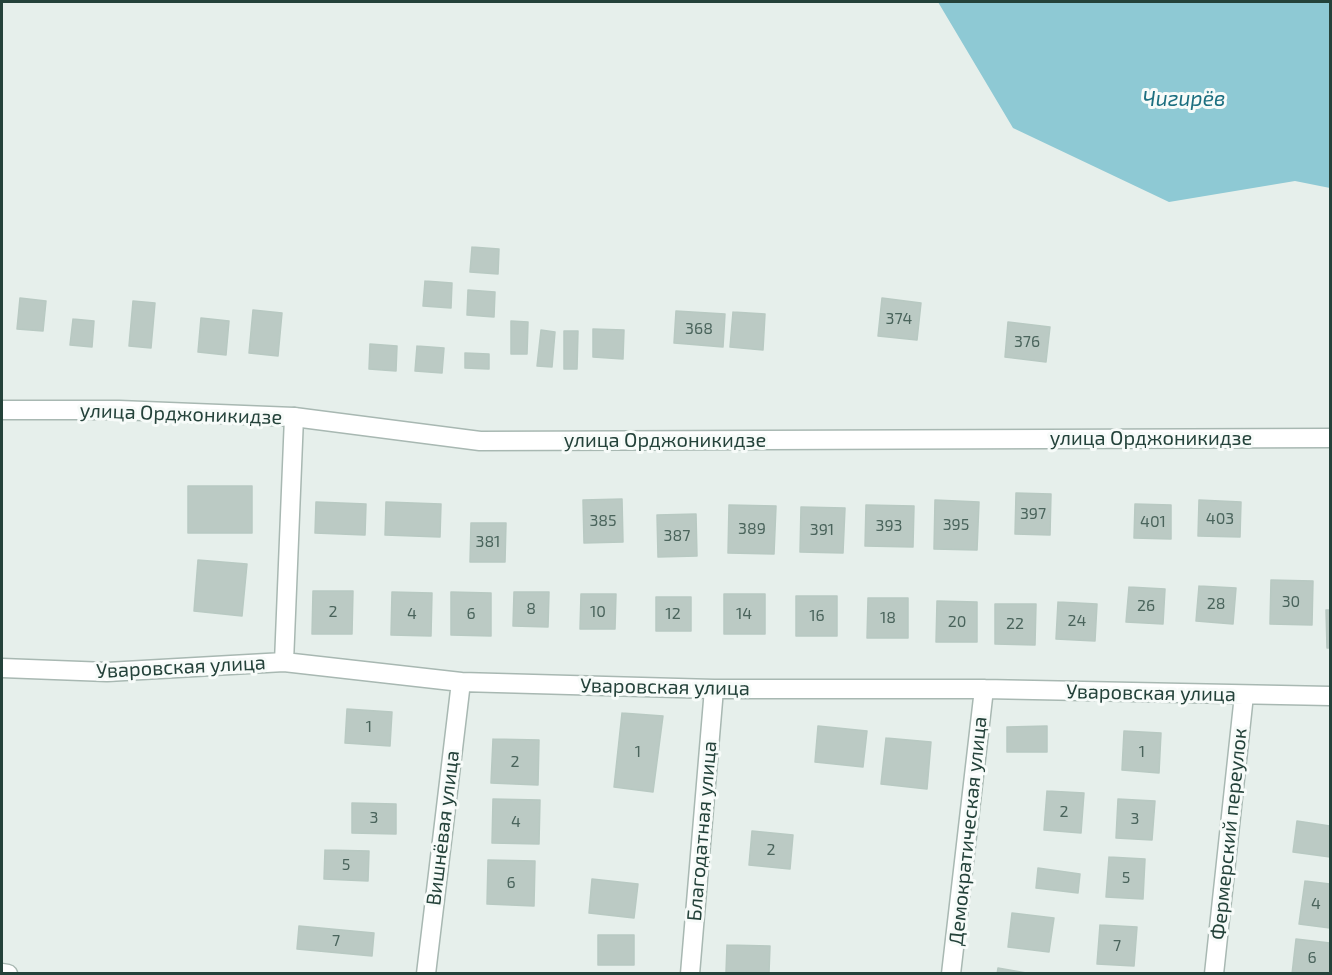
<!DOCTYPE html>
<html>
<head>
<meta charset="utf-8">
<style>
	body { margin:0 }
	#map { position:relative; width:1332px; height:975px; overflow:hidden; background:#e6efeb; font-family:"Exo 2",sans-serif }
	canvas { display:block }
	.frame { position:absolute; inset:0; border:3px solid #24423a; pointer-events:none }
</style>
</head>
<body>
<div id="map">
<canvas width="1332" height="975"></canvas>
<div class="frame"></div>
</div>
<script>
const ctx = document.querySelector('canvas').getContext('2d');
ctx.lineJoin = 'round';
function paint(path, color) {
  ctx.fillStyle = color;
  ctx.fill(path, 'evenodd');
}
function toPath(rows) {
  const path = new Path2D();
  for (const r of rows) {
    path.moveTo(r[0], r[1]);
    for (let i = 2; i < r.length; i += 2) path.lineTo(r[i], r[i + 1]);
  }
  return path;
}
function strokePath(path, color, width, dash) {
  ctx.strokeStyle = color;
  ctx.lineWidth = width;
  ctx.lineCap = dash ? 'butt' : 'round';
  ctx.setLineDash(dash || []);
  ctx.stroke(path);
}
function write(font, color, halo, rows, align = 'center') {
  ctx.font = font + ' "Exo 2",sans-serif';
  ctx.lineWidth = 6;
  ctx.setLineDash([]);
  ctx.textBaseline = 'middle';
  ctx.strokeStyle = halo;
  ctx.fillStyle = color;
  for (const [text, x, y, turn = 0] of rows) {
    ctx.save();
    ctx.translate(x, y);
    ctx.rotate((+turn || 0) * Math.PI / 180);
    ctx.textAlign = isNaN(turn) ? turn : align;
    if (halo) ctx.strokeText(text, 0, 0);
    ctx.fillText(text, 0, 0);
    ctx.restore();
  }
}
paint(toPath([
	[938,2,1330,2,1330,188,1295,181,1169,202,1013,128]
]), '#8ec9d4');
const building = toPath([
	[472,247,499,249,498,274,470,272,472,247],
	[425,281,452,283,451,308,423,306,425,281],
	[468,290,495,292,494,317,467,315,468,290],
	[20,298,46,301,43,331,17,329,20,298],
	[882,298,921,303,917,340,878,336,882,298],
	[133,301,155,303,151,348,129,346,133,301],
	[253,310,282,313,278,356,249,353,253,310],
	[676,311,725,314,723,347,674,343,676,311],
	[733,312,765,314,763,350,730,347,733,312],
	[201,318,229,321,226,355,198,352,201,318],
	[73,319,94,321,92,347,70,345,73,319],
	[511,321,528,322,527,354,511,354,511,321],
	[1008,322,1050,327,1046,362,1005,357,1008,322],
	[593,329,624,330,623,359,593,357,593,329],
	[541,330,555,332,552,367,537,366,541,330],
	[564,331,578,331,577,369,564,369,564,331],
	[370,344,397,346,396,371,369,369,370,344],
	[417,346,444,348,442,373,415,371,417,346],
	[465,353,489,354,489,369,465,368,465,353],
	[188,486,252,486,252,533,188,533,188,486],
	[1016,493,1051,494,1050,535,1015,534,1016,493],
	[622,499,623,542,584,543,583,500,622,499],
	[935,500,979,502,977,550,934,549,935,500],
	[1199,500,1241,502,1240,537,1198,536,1199,500],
	[316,502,366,504,365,535,315,533,316,502],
	[386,502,441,504,440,537,385,535,386,502],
	[1135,504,1171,505,1171,539,1134,538,1135,504],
	[729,505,776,506,774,554,728,553,729,505],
	[866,505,914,506,913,547,865,546,866,505],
	[801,507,845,508,843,553,800,552,801,507],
	[696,514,697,556,658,557,657,515,696,514],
	[471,523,506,523,505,562,470,562,471,523],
	[198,560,247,564,242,616,194,611,198,560],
	[1271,580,1313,581,1312,625,1270,624,1271,580],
	[1199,586,1236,588,1233,624,1196,621,1199,586],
	[1129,587,1165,589,1163,624,1126,622,1129,587],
	[313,591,353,591,352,634,312,634,313,591],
	[392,592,432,593,431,636,391,635,392,592],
	[451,592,491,593,491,636,451,635,451,592],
	[514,592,549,592,548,627,513,626,514,592],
	[581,594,616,594,615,629,580,629,581,594],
	[724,594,765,594,765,634,724,634,724,594],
	[796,596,837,596,837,636,796,636,796,596],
	[656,597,691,597,691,631,656,631,656,597],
	[868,598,908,598,908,638,867,638,868,598],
	[937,601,977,602,977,642,936,642,937,601],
	[1058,602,1097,604,1095,641,1056,639,1058,602],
	[995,604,1036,604,1035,645,995,644,995,604],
	[1326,610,1330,610,1330,648,1327,648,1326,610],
	[347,709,392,712,390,746,345,743,347,709],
	[622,713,663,716,653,792,614,787,622,713],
	[818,726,867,731,863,767,815,762,818,726],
	[1047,726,1047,752,1007,752,1007,727,1047,726],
	[1124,731,1161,733,1159,773,1122,770,1124,731],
	[886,738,931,742,927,789,881,784,886,738],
	[493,739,539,740,538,785,491,783,493,739],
	[1047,791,1084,793,1081,833,1044,830,1047,791],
	[493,799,540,800,539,844,492,843,493,799],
	[1118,799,1155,801,1152,840,1116,838,1118,799],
	[352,803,396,804,396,834,352,833,352,803],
	[1297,821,1330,826,1330,857,1293,852,1297,821],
	[752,831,793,835,790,869,749,865,752,831],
	[325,850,369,851,368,881,324,879,325,850],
	[1109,857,1145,859,1143,899,1106,897,1109,857],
	[488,860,535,861,534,906,487,904,488,860],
	[1038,868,1080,874,1078,893,1036,888,1038,868],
	[592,879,638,884,634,918,589,913,592,879],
	[1305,881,1330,884,1330,928,1299,924,1305,881],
	[1012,913,1054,918,1049,952,1008,947,1012,913],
	[1100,925,1137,927,1134,966,1097,964,1100,925],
	[299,926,374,933,372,956,297,949,299,926],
	[598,935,634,935,634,965,598,965,598,935],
	[1296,939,1330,943,1330,974,1292,974,1296,939],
	[727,945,770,946,769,973,726,972,727,945],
	[998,968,1032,974,997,974,998,968]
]);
paint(building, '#bbcac4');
strokePath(building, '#b8c9c2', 1.5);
const minor = toPath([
	[284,662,294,417],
	[2,668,107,672,284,662,461,682,714,689,984,689,1330,696],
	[2,973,8,974],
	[426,974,461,682],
	[690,974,714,689],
	[951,974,984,689],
	[1214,974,1244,695]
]);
const tertiary = toPath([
	[2,410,119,410,294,417,480,441,1330,438]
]);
strokePath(minor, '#a8b8b2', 21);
strokePath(tertiary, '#a8b8b2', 21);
strokePath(minor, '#fff', 18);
strokePath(tertiary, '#fff', 18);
write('16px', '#4a645c', null, [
	["374",899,319],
	["368",699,329],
	["376",1027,342],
	["397",1033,514],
	["403",1220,519],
	["385",603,521],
	["401",1153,522],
	["395",956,525],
	["393",889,526],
	["389",752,529],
	["391",822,530],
	["387",677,536],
	["381",488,542],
	["30",1291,602],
	["28",1216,604],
	["26",1146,606],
	["8",531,609],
	["2",333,612],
	["10",598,612],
	["4",412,614],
	["6",471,614],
	["12",673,614],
	["14",744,614],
	["16",817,616],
	["18",888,618],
	["24",1077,621],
	["20",957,622],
	["22",1015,624],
	["1",369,727],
	["1",638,752],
	["1",1142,752],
	["2",515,762],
	["2",1064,812],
	["3",374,818],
	["3",1135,819],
	["4",516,822],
	["2",771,850],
	["5",346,865],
	["5",1126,878],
	["6",511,883],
	["4",1316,904],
	["7",336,941],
	["7",1117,946],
	["6",1312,958]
]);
write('20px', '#24423a', '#f7fbf9', [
	["улица Орджоникидзе",181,414,2],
	["улица Орджоникидзе",1151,438],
	["улица Орджоникидзе",665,440],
	["Уваровская улица",181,667,-3],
	["Уваровская улица",665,687,1],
	["Уваровская улица",1151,693,1],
	["Вишнёвая улица",443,828,-83],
	["Благодатная улица",702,831,-85],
	["Демократическая улица",968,831,-84],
	["Фермерский переулок",1229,834,-84]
]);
write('italic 21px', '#1c6f80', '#f7fbf9', [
	["Чигирёв",1184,99]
]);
</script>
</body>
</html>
